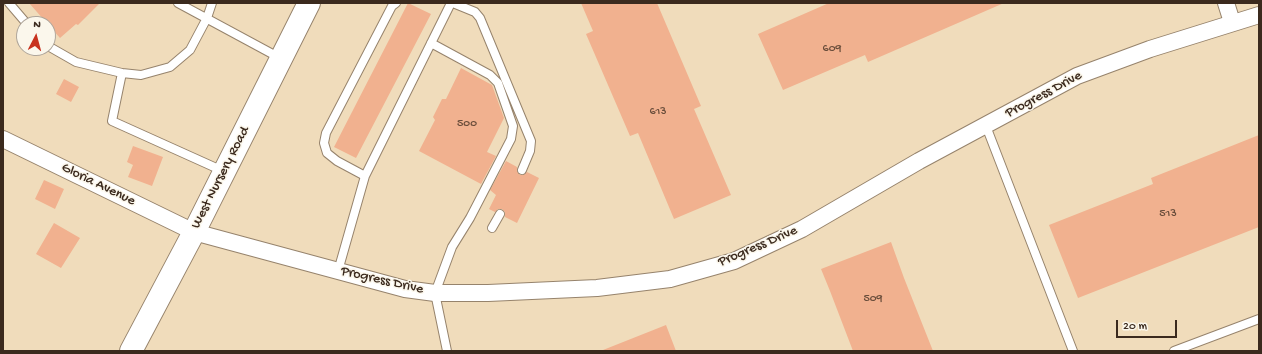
<!DOCTYPE html>
<html>
<head>
<meta charset="utf-8">
<style>
	body { margin:0 }
	#map { position:relative; width:1262px; height:354px; overflow:hidden; background:#f0dcbb; font-family:"Gochi Hand",sans-serif }
	canvas { display:block }
	.frame { position:absolute; inset:0; border:4px solid #3b2a1e; pointer-events:none }
	.north { position:absolute; left:16px; top:16px; width:40px; height:40px; box-sizing:border-box; background:#fbf7ec; border:1px solid #aea59a; border-radius:50%; rotate:6deg; font-size:11px; font-weight:700; line-height:16px; text-align:center; color:#3b2a1e }
	.north::after { content:''; display:block; margin:auto; width:14px; height:18px; background:#c8321e; clip-path:polygon(50% 0,100% 100%,50% 72%,0 100%) }
	.scale { position:absolute; left:1116px; top:320px; width:61px; height:18px; box-sizing:border-box; border:2px solid #3b2a1e; border-top:0; padding-left:5px; font-size:12px; line-height:14px; white-space:nowrap; color:#3b2a1e; -webkit-text-stroke:3px #fbf7ec; paint-order:stroke }
</style>
</head>
<body>
<div id="map">
<canvas width="1262" height="354"></canvas>
<div class="frame"></div>
<div class="north">N</div>
<div class="scale">20 m</div>
</div>
<script>
const ctx = document.querySelector('canvas').getContext('2d');
ctx.lineJoin = 'round';
function paint(path, color) {
  ctx.fillStyle = color;
  ctx.fill(path, 'evenodd');
}
function toPath(rows) {
  const path = new Path2D();
  for (const r of rows) {
    path.moveTo(r[0], r[1]);
    for (let i = 2; i < r.length; i += 2) path.lineTo(r[i], r[i + 1]);
  }
  return path;
}
function strokePath(path, color, width, dash) {
  ctx.strokeStyle = color;
  ctx.lineWidth = width;
  ctx.lineCap = dash ? 'butt' : 'round';
  ctx.setLineDash(dash || []);
  ctx.stroke(path);
}
function write(font, color, halo, rows, align = 'center') {
  ctx.font = font + ' "Gochi Hand",sans-serif';
  ctx.lineWidth = 3;
  ctx.setLineDash([]);
  ctx.textBaseline = 'middle';
  ctx.strokeStyle = halo;
  ctx.fillStyle = color;
  for (const [text, x, y, turn = 0] of rows) {
    ctx.save();
    ctx.translate(x, y);
    ctx.rotate((+turn || 0) * Math.PI / 180);
    ctx.textAlign = isNaN(turn) ? turn : align;
    if (halo) ctx.strokeText(text, 0, 0);
    ctx.fillText(text, 0, 0);
    ctx.restore();
  }
}
paint(toPath([
	[29,3,100,3,78,25,76,24,60,38],
	[408,3,431,14,356,158,334,147],
	[581,3,657,3,701,106,694,109,731,195,674,219,638,133,630,136,586,34,593,31],
	[829,3,1004,3,868,62,865,55,783,90,758,34],
	[461,68,492,85,504,118,487,152,496,156,481,184,419,151,435,120,433,117,442,99,446,99],
	[64,79,79,87,71,102,56,94],
	[1259,135,1259,227,1078,298,1049,225,1153,184,1151,178],
	[133,146,163,157,152,186,128,177,133,165,127,162],
	[506,161,517,167,517,171,520,175,523,175,527,172,539,178,517,223,505,217,505,212,502,209,498,209,495,212,489,209,496,195,490,190],
	[44,180,64,189,55,209,35,199],
	[54,223,80,238,61,268,36,254],
	[891,242,904,278,933,351,853,351,830,291,821,269],
	[666,325,676,351,603,351,603,350]
]), '#f1b18f');
const service = toPath([
	[9,3,27,24],
	[178,3,280,58],
	[453,3,475,12,480,18,531,141,530,151,522,170],
	[431,43,490,75,498,83,513,126,511,139,470,218,452,247,435,293,447,351],
	[48,46,76,62,122,73,141,75,170,67,190,50,207,18,212,3],
	[122,73,112,121,223,171],
	[986,126,1073,351],
	[365,176,337,161,327,153,324,143,326,133,392,6,396,3],
	[492,228,500,214],
	[338,271,365,176,451,3],
	[1174,351,1259,319]
]);
const minor = toPath([
	[1226,3,1232,22],
	[3,139,194,232,405,289,435,293,488,293,597,288,670,279,734,261,802,229,919,161,1077,76,1150,49,1259,15]
]);
const secondary = toPath([
	[131,351,194,232,309,3]
]);
strokePath(service, '#96836c', 10);
strokePath(minor, '#96836c', 18);
strokePath(secondary, '#96836c', 24);
strokePath(service, '#fff', 8);
strokePath(minor, '#fff', 16);
strokePath(secondary, '#fff', 22);
write('12px', '#684c3a', null, [
	["609",832,49],
	["613",658,112],
	["500",467,124],
	["513",1168,214],
	["509",873,299]
]);
write('14px', '#3b2a1e', '#fbf7ec', [
	["Progress Drive",1044,95,-28],
	["West Nursery Road",221,178,-63],
	["Gloria Avenue",98,185,26],
	["Progress Drive",758,247,-23],
	["Progress Drive",382,281,13]
]);
</script>
</body>
</html>
